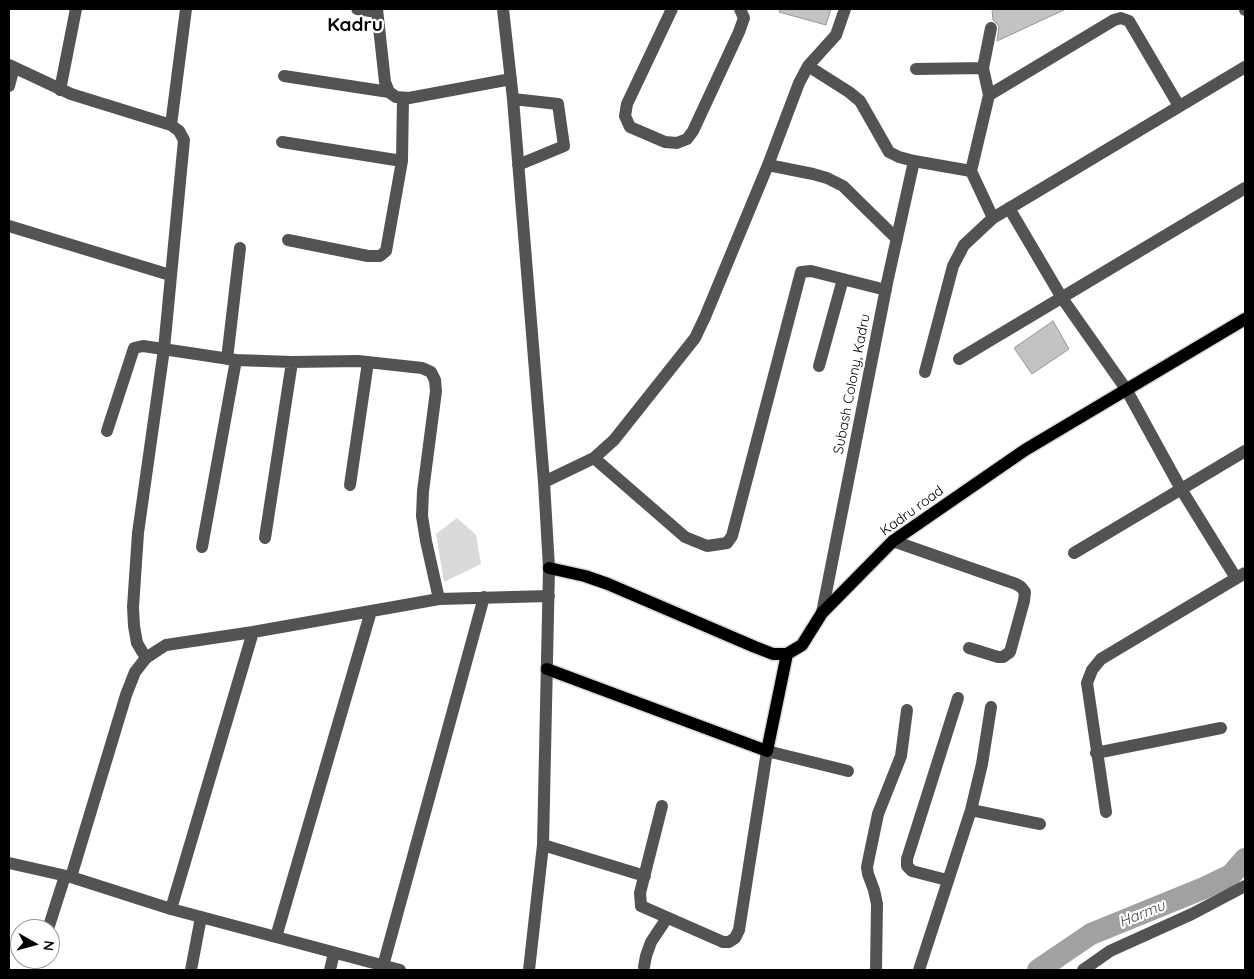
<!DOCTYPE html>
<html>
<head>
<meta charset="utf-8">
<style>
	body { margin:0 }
	#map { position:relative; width:1254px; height:979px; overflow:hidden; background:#fff; font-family:Quicksand,sans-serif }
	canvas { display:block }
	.frame { position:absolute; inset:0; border:10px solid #000; pointer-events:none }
	.north { position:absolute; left:10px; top:919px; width:50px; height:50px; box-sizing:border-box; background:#fff; border:1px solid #999; border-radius:50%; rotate:97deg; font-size:14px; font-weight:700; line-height:20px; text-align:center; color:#000 }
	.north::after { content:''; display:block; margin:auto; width:18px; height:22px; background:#000; clip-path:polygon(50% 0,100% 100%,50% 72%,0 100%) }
</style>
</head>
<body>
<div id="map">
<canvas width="1254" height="979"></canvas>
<div class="frame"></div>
<div class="north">N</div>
</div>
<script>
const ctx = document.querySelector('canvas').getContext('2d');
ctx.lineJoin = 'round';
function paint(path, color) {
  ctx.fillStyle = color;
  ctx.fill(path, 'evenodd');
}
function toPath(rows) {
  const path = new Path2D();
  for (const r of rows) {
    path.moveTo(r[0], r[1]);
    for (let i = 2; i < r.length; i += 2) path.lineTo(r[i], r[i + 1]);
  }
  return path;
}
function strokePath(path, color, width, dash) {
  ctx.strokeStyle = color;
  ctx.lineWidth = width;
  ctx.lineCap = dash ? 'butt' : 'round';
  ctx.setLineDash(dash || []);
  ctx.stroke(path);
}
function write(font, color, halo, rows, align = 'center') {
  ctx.font = font + ' Quicksand,sans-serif';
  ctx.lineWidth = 4.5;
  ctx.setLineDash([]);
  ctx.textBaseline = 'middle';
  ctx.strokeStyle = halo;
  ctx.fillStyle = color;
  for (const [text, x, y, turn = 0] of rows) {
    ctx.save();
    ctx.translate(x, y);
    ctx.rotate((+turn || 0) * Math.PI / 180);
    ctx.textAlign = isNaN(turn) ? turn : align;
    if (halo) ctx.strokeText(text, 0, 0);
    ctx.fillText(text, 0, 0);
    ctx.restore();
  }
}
paint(toPath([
	[457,518,476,535,481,564,444,582,436,534]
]), '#dadada');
strokePath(toPath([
	[1038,970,1091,934,1204,888,1231,875,1245,859]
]), '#a1a1a1', 22);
const building = toPath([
	[780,9,831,9,826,25,779,12,780,9],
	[992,9,1066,9,997,41,999,26,993,20,992,9],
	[1053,321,1069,349,1032,374,1014,348,1053,321]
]);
paint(building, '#c3c3c3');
strokePath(building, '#979797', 1);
const major = toPath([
	[549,568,585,576,608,584,755,647,773,654,787,654,802,645,822,613,893,541,1025,450,1245,319],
	[547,669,767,751,787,654]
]);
strokePath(major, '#dbdbdb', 15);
strokePath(toPath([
	[357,9,377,12],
	[377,9,385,82,389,92,396,97,409,98,511,79],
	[503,9,513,99,544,482,549,568,543,845,529,970],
	[672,9,627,104,625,116,630,127,665,142,677,143,687,139,693,131,739,32,744,18,740,9],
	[1245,9,1245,10],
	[991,28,983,68,989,95,971,171,993,218,1245,67],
	[9,65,71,94,171,125,179,131,184,140,164,349,138,533,133,607,134,626,137,643,146,658],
	[808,66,849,92,860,101,889,152,899,157,914,161,971,171],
	[916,69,983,68],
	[284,76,389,92],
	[9,86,14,67],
	[60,90,76,9],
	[989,95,1114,20,1121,18,1129,21,1179,106],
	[513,99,558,104,564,146,518,165],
	[171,125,186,9],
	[282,142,402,161],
	[768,165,813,174,827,178,843,186,897,239],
	[1009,208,1062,298,1126,389,1181,489,1236,578],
	[9,226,170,275],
	[288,240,368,256,380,256,386,251,402,161,403,98],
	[227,359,240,248],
	[959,359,1245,188],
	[819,366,843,279],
	[925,372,953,266,964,245,993,218],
	[107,431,134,348,143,346,236,360,292,362,358,361,422,368,431,372,435,380,436,391,423,491,422,516,426,541,439,599],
	[594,458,685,537,707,546,727,543,732,536,801,272,811,271,886,290],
	[544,482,594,458,614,440,695,338,705,317,768,165,799,83,808,66,836,35,845,9],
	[350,485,368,362],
	[265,538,292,362],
	[893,541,1016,584,1021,587,1025,592,1024,601,1010,652,1003,657,998,657,969,648],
	[202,547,236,360],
	[1074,553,1245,451],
	[822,613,887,283,914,161],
	[1096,753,1221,728],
	[662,806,640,893,641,906,723,942,729,942,735,938,739,930,767,751,848,771],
	[971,810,1040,824],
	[1106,812,1087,683,1092,670,1101,659,1245,573],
	[543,845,645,876],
	[9,863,71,877,171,909,400,970],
	[71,877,126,695,135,672,146,658,158,650,166,645,253,632,439,599,549,596],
	[947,880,912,871,907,866,907,859,958,698],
	[171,909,253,632],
	[48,929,65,876],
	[276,937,371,611],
	[383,966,484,597],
	[644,967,646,956,651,942,667,918],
	[191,970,201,917],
	[330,970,334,953],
	[876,970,877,904,874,890,868,874,867,867,878,814,901,756,907,710],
	[919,970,971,810,982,764,991,707],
	[1083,970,1110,951,1192,914,1245,886]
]), '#535353', 12);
strokePath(major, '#000', 12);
write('14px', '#000', '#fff', [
	["Subash Colony, Kadru",852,384,-79],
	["Kadru road",912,511,-36]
]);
write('italic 15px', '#424242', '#fff', [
	["Harmu",1142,914,-22]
]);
write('bold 19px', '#000', '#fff', [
	["Kadru",355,25]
]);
</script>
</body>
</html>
